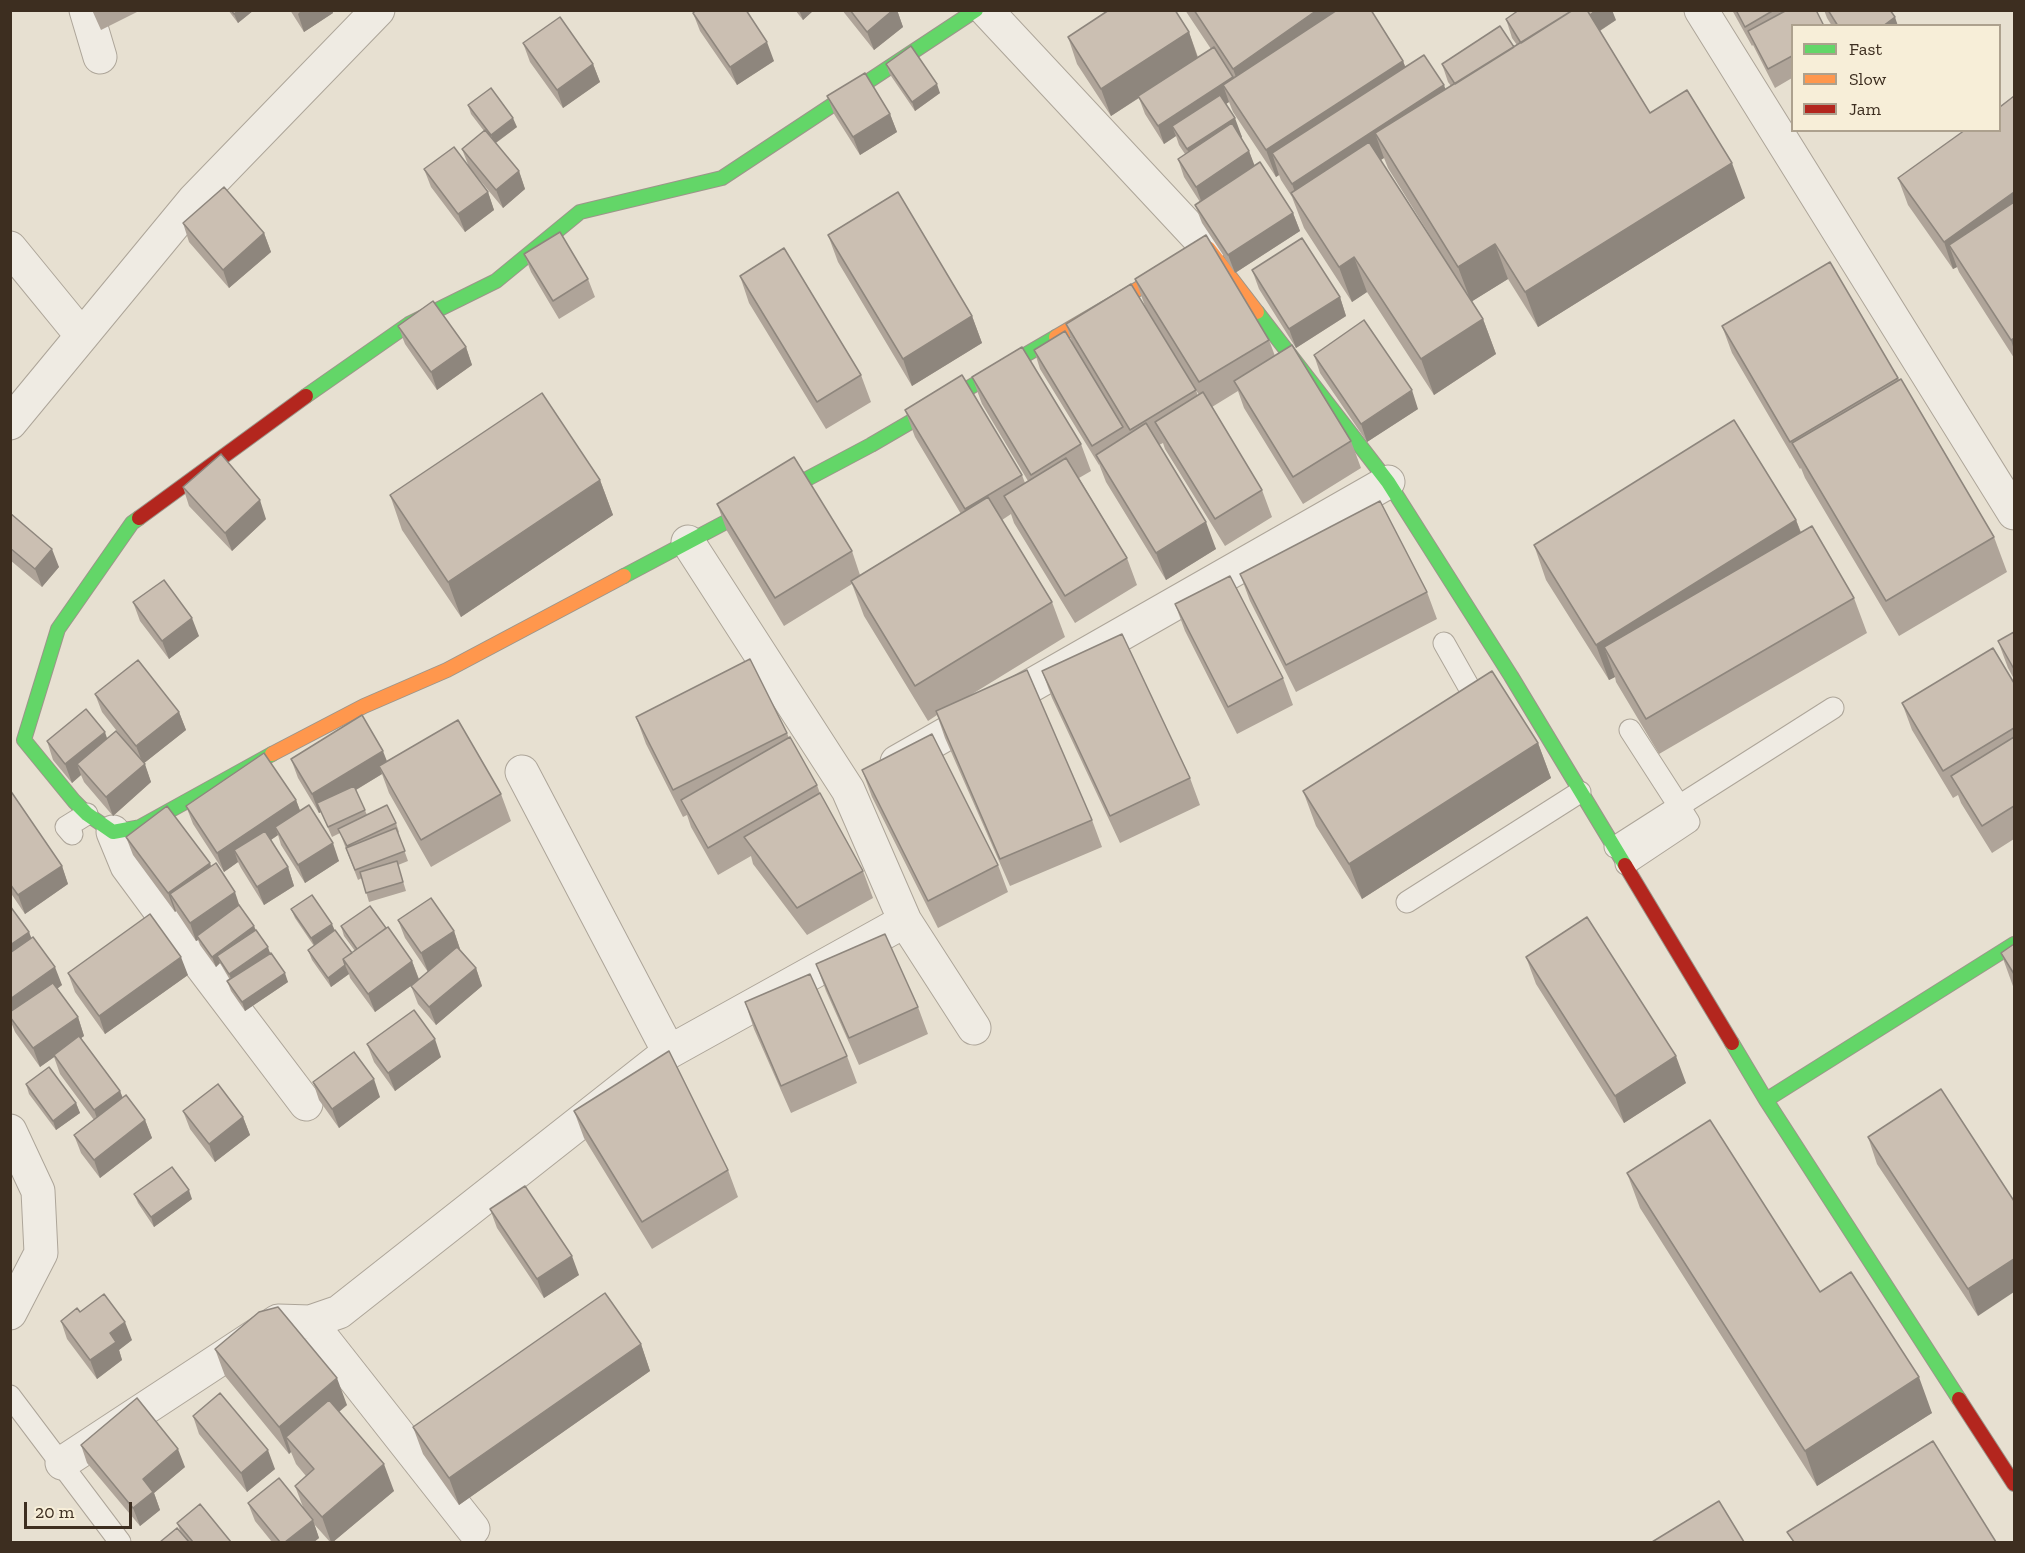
<!DOCTYPE html>
<html>
<head>
<meta charset="utf-8">
<style>
	body { margin:0 }
	#map { position:relative; width:2025px; height:1553px; overflow:hidden; background:#e7e0d1; font-family:"Zilla Slab",serif }
	canvas { display:block }
	.frame { position:absolute; inset:0; border:12px solid #3d2e20; pointer-events:none }
	.legend { position:absolute; left:1791px; top:24px; width:210px; height:108px; box-sizing:border-box; background:#f7eed8; border:2px solid #ada18e; margin:0; padding:8px 10px; list-style:none; font-size:18px; color:#3d2e20 }
	.legend li { display:flex; align-items:center; gap:12px; height:30px }
	.legend b { width:30px; border:2px solid #ada18e }
	.scale { position:absolute; left:24px; top:1502px; width:108px; height:27px; box-sizing:border-box; border:3px solid #3d2e20; border-top:0; padding-left:8px; font-size:18px; line-height:21px; white-space:nowrap; color:#3d2e20; -webkit-text-stroke:4px #f7eed8; paint-order:stroke }
</style>
</head>
<body>
<div id="map">
<canvas width="2025" height="1553"></canvas>
<div class="frame"></div>
<ul class="legend">
<li><b style="height:8px;background:#63d668"></b>Fast</li>
<li><b style="height:8px;background:#ff974d"></b>Slow</li>
<li><b style="height:8px;background:#b3261e"></b>Jam</li>
</ul>
<div class="scale">20 m</div>
</div>
<script>
const ctx = document.querySelector('canvas').getContext('2d');
ctx.lineJoin = 'round';
function toPath(rows) {
  const path = new Path2D();
  for (const r of rows) {
    path.moveTo(r[0], r[1]);
    for (let i = 2; i < r.length; i += 2) path.lineTo(r[i], r[i + 1]);
  }
  return path;
}
function strokePath(path, color, width, dash) {
  ctx.strokeStyle = color;
  ctx.lineWidth = width;
  ctx.lineCap = dash ? 'butt' : 'round';
  ctx.setLineDash(dash || []);
  ctx.stroke(path);
}
function paint(path, color) {
  ctx.fillStyle = color;
  ctx.fill(path, 'evenodd');
}
const lane = toPath([
	[1444,643,1474,696],
	[1630,730,1679,806,1833,708],
	[72,834,66,827,87,814],
	[1615,847,1679,806,1689,822,1626,864],
	[1407,902,1580,792],
	[10,1396,120,1542]
]);
const street = toPath([
	[86,10,100,57],
	[986,10,1208,248],
	[1701,10,2014,513],
	[10,248,82,336],
	[10,423,194,200,378,10],
	[897,762,1388,482],
	[522,772,669,1052],
	[113,832,127,866,175,931,306,1104],
	[905,921,974,1028],
	[10,1131,38,1191,41,1253,10,1313],
	[310,1322,473,1529],
	[62,1463,278,1321,310,1322,339,1312,669,1052,905,921,848,790,688,542]
]);
const fast = toPath([
	[1257,312,1388,482,1511,676,1625,865],
	[306,396,409,324,496,281,580,212,722,178,976,10],
	[139,518,132,523,58,629,24,740,74,801,87,814,113,832,140,827,272,754],
	[624,576,871,445,1056,337],
	[1732,1043,1766,1100,1959,1399],
	[1766,1100,2014,944]
]);
const slow = toPath([
	[1056,337,1208,248,1257,312],
	[272,754,364,706,447,670,624,576]
]);
const jam = toPath([
	[139,518,306,396],
	[1625,865,1732,1043],
	[1959,1399,2014,1484]
]);
strokePath(lane, '#ada599', 23);
strokePath(street, '#ada599', 35);
strokePath(fast, '#9c958a', 16);
strokePath(slow, '#9c958a', 16);
strokePath(jam, '#9c958a', 16);
strokePath(lane, '#efebe3', 21);
strokePath(street, '#efebe3', 33);
strokePath(fast, '#63d668', 14);
strokePath(slow, '#ff974d', 14);
strokePath(jam, '#b3261e', 14);
paint(toPath([
	[92,10,141,10,101,30],
	[228,10,254,10,238,23],
	[290,10,332,10,333,13,304,32],
	[795,10,814,10,803,20],
	[842,10,897,10,903,27,874,50],
	[1185,10,1371,10,1403,61,1405,66,1445,90,1451,86,1448,82,1442,64,1514,47,1517,45,1512,38,1506,19,1616,20,1600,31,1650,113,1745,198,1538,327,1508,279,1472,301,1483,319,1496,354,1434,395,1367,292,1352,302,1304,228,1292,197,1281,180,1279,175,1276,177,1233,112,1229,102,1226,104,1242,137,1241,138,1249,151,1254,166,1293,213,1300,231,1235,273,1202,223,1195,205,1200,202,1184,177,1178,159,1185,154,1179,145,1176,136,1164,144,1145,114,1139,98,1111,116,1077,64,1068,37,1189,32,1198,57,1211,49],
	[1384,158,1388,168,1447,263,1380,160],
	[1732,10,1816,10,1792,26,1792,78,1775,88,1753,45,1752,46],
	[1824,10,1890,10,1898,26,1832,26,1827,18],
	[693,13,774,61,737,85,700,31],
	[523,43,593,64,600,82,563,108,530,62],
	[886,64,940,93,915,111,889,73],
	[827,96,890,114,897,132,860,155,834,114],
	[2014,96,2014,358,1959,272,1957,267,1953,269,1908,205,1898,178],
	[468,105,517,127,496,143,519,171,525,189,503,208,469,167,462,149,484,131,471,114],
	[424,169,488,192,494,210,465,232,431,187],
	[183,223,264,233,271,252,229,288,189,242],
	[828,235,972,316,982,343,912,386,838,262],
	[524,254,588,279,595,297,559,319,531,272],
	[1252,270,1340,297,1346,316,1296,348,1259,289],
	[740,276,861,375,871,402,826,429,749,303],
	[1135,279,1269,340,1275,356,1351,441,1361,468,1303,504,1244,408,1238,391,1212,407,1262,490,1272,517,1225,546,1165,449,1163,443,1159,445,1216,549,1166,580,1106,482,1099,464,1099,465,1040,369,1034,350,1073,345,1066,324,1196,390,1198,396,1199,395,1145,306],
	[398,326,466,347,472,365,437,390,405,344],
	[1722,326,1898,378,1994,537,2007,572,1899,636,1805,478,1801,468,1800,469,1732,353],
	[1314,355,1418,409,1367,442,1320,373],
	[972,377,1081,444,1091,471,1079,478,1127,558,1137,585,1075,623,1014,523,1011,514,1002,520,1052,602,1065,637,969,696,1092,820,1102,847,1010,886,945,738,937,715,928,721,864,616,852,584,784,626,727,531,717,504,852,551,860,575,961,514,915,437,905,410,1022,475,1025,483,1028,481,982,404],
	[600,480,613,515,461,617,402,530,390,495],
	[183,487,266,519,232,551,189,506],
	[10,513,59,567,42,587,10,560],
	[1796,520,1801,532,1854,598,1867,633,1659,754,1616,682,1615,677,1609,680,1546,580,1534,545],
	[1240,574,1427,592,1437,619,1296,692,1250,601],
	[133,602,199,636,169,659,140,621],
	[1175,604,1283,678,1293,705,1237,734,1185,631],
	[2014,632,2014,679,2008,668,1998,641],
	[1042,671,1190,778,1200,805,1120,843,1052,698],
	[2014,683,2014,839,1992,853,1961,803,1958,795,1953,798,1912,730,1902,703],
	[95,694,179,712,186,730,144,763,151,782,113,816,84,782,81,775,72,783,53,760,47,741,107,738,127,744,102,712],
	[636,717,787,733,789,738,817,785,821,796,863,871,873,898,807,935,753,864,751,856,718,875,691,827,687,815,683,817,646,744],
	[1538,743,1551,778,1362,899,1316,826,1303,791],
	[291,759,387,761,501,794,511,821,431,867,389,793,382,774,356,790,367,815,396,823,399,832,398,833,408,861,398,865,406,891,369,902,362,878,358,880,340,833,332,837,321,812,319,813,298,778],
	[862,770,998,865,1008,892,938,928,872,797],
	[10,790,62,866,68,884,25,914,10,892],
	[296,800,300,811,339,861,305,883,281,845,278,835,271,840,288,867,294,886,264,905,241,868,238,862,224,872,193,824,186,806],
	[126,837,210,863,211,867,240,906,256,930,288,982,245,1011,231,991,227,981,230,980,220,963,216,967,200,945,198,940,196,941,176,911,175,912,133,855],
	[10,906,29,932,31,938,62,985,57,989,78,1017,84,1036,81,1038,120,1091,123,1098,145,1120,152,1138,100,1178,81,1153,74,1135,94,1120,60,1074,54,1057,40,1067,15,1032,11,1022,10,1023],
	[291,909,335,931,352,953,355,951,344,936,341,926,386,928,412,961,419,979,428,972,405,938,398,920,454,931,460,949,476,968,482,986,436,1025,418,1004,411,986,416,982,375,1012,350,978,349,974,331,987,312,960,308,950,314,946,295,918],
	[2014,944,2014,989,2001,953],
	[1526,957,1686,1083,1624,1123,1536,984],
	[816,964,918,1007,928,1034,859,1065,826,991],
	[68,973,188,975,105,1034,75,992],
	[745,1002,847,1056,857,1083,791,1113,754,1029],
	[367,1044,441,1057,395,1091,374,1062],
	[313,1082,380,1097,339,1128,319,1100],
	[26,1084,76,1103,80,1113,56,1130,29,1094],
	[1941,1089,1978,1316,1877,1164,1868,1137],
	[183,1111,243,1117,250,1135,215,1162,190,1129],
	[574,1111,728,1170,738,1197,652,1249,584,1138],
	[1627,1173,1820,1292,1932,1413,1817,1486,1640,1208],
	[134,1194,192,1199,154,1227,138,1203],
	[490,1209,579,1275,544,1298,497,1228],
	[80,1312,132,1340,119,1350,122,1360,97,1379,67,1339,61,1321],
	[641,1344,650,1371,459,1505,423,1454,413,1427],
	[215,1349,347,1405,339,1412,394,1491,333,1542,330,1542,314,1524,319,1538,314,1542,272,1542,255,1521,248,1503,303,1507,295,1486,306,1476,296,1464,291,1452,289,1454,225,1376],
	[193,1416,275,1469,247,1492,199,1434],
	[81,1445,185,1467,154,1493,160,1510,140,1526,87,1463],
	[177,1523,231,1542,160,1542,181,1533]
]), '#afa499');
paint(toPath([
	[239,10,254,10,238,23,234,14],
	[302,10,332,10,333,13,304,32,298,14],
	[799,10,814,10,803,20],
	[893,10,897,10,903,27,874,50,867,32],
	[1317,10,1347,10,1243,96,1233,69],
	[1596,10,1612,10,1616,20,1535,73,1529,55],
	[1895,17,1898,26,1883,26],
	[1189,32,1198,59,1111,116,1101,89],
	[767,42,774,61,737,85,730,67],
	[1403,61,1413,88,1272,153,1279,175,1276,177,1266,150],
	[593,64,600,82,563,108,557,90],
	[1233,77,1240,95,1223,85,1229,102,1178,135,1172,126,1176,136,1164,144,1158,126],
	[937,84,940,93,915,111,912,102],
	[1444,85,1454,112,1375,133,1384,158,1302,211,1292,184],
	[890,114,897,132,860,155,853,137],
	[513,118,517,127,494,144,491,135],
	[1235,118,1242,137,1194,168,1187,149],
	[1249,151,1256,169,1203,206,1196,187],
	[1732,163,1745,198,1538,327,1525,292],
	[519,171,525,189,503,208,496,190],
	[488,192,494,210,465,232,458,214],
	[2014,192,2014,226,1949,245,1957,267,1953,269,1944,242],
	[1293,213,1300,231,1235,273,1228,255],
	[264,233,271,252,229,288,223,270],
	[1495,244,1508,279,1471,302,1458,267],
	[1354,257,1367,292,1352,302,1339,267],
	[1340,297,1346,316,1296,348,1289,329],
	[972,316,982,343,912,386,903,359],
	[1483,319,1496,354,1434,395,1421,359],
	[2014,338,2014,350,2011,340],
	[466,347,472,365,437,390,431,372],
	[1412,390,1418,409,1367,442,1361,424],
	[600,480,613,515,461,617,448,582],
	[260,500,266,519,232,551,225,533],
	[1796,520,1809,555,1604,647,1615,677,1609,680,1596,645],
	[1206,522,1216,549,1166,580,1156,553],
	[52,549,59,567,42,587,35,569],
	[192,618,199,636,169,659,162,641],
	[179,712,186,730,143,764,136,746],
	[105,732,111,750,77,764,81,775,72,783,65,764],
	[1538,743,1551,778,1362,899,1349,864],
	[383,751,390,769,379,766,382,774,321,811,317,803,321,812,319,813,312,794],
	[145,764,151,782,113,816,106,797],
	[296,800,303,818,275,827,278,835,241,860,234,850,238,862,224,872,217,853],
	[333,843,339,861,305,883,298,865],
	[210,863,216,881,170,894,176,911,175,912,168,893],
	[62,866,68,884,25,914,18,895],
	[288,867,294,886,264,905,257,887],
	[235,892,241,910,197,936,198,940,196,941,190,923],
	[332,924,336,933,315,947,311,938],
	[254,926,258,935,217,956,220,963,216,967,212,957],
	[454,931,460,949,428,972,421,953],
	[29,932,36,950,10,969,10,945],
	[268,947,271,956,233,983,229,974],
	[181,957,188,975,105,1034,99,1016],
	[412,961,419,980,375,1012,368,994],
	[345,965,349,974,331,987,328,978],
	[55,967,62,985,13,1021,10,1016,10,999],
	[476,968,482,986,436,1025,429,1007],
	[285,973,288,982,245,1011,242,1002],
	[78,1017,84,1036,40,1067,33,1048],
	[435,1039,441,1057,395,1091,388,1073],
	[1676,1056,1686,1083,1624,1123,1615,1096],
	[374,1079,380,1097,339,1128,332,1109],
	[120,1091,127,1110,101,1129,94,1110],
	[76,1103,80,1113,56,1130,53,1121],
	[243,1117,250,1135,215,1162,209,1144],
	[145,1120,152,1138,100,1178,94,1160],
	[189,1190,192,1199,154,1227,151,1217],
	[572,1256,579,1275,544,1298,537,1279],
	[2014,1259,2014,1292,1978,1316,1968,1289],
	[125,1322,132,1340,119,1350,122,1360,97,1379,90,1360,110,1333],
	[641,1344,650,1371,459,1505,449,1478],
	[1919,1377,1932,1413,1817,1486,1805,1451],
	[337,1378,347,1405,295,1448,286,1437,291,1452,289,1454,279,1427],
	[178,1449,185,1467,154,1493,160,1510,140,1526,133,1508,143,1479],
	[268,1450,275,1469,247,1492,241,1473],
	[384,1464,394,1491,333,1542,331,1542,322,1517],
	[313,1520,319,1538,314,1542,285,1542]
]), '#8e867d');
const building = toPath([
	[231,10,239,10,234,14,231,10],
	[696,10,746,10,767,42,730,67,693,13,696,10],
	[850,10,893,10,867,32,850,10],
	[1109,10,1175,10,1189,32,1101,89,1068,37,1109,10],
	[1194,10,1317,10,1233,69,1194,10],
	[1337,10,1371,10,1403,61,1266,150,1223,85,1337,10],
	[1519,10,1573,10,1521,43,1506,19,1519,10],
	[1573,10,1587,10,1650,113,1687,90,1732,163,1525,292,1495,244,1458,267,1375,133,1573,10],
	[1587,10,1596,10,1590,15,1587,10],
	[1736,10,1774,10,1745,27,1736,10],
	[1787,10,1816,10,1824,26,1792,26,1792,56,1768,69,1748,31,1787,10],
	[1828,10,1890,10,1895,17,1883,26,1838,26,1828,10],
	[560,17,593,64,557,90,523,43,560,17],
	[1500,26,1514,47,1455,84,1442,64,1500,26],
	[911,46,937,84,912,102,886,64,911,46],
	[1214,47,1233,77,1158,126,1138,96,1214,47],
	[1424,55,1444,85,1292,184,1272,153,1424,55],
	[865,73,890,114,853,137,827,96,865,73],
	[491,88,513,118,491,135,468,105,491,88],
	[1220,95,1235,118,1187,149,1172,126,1220,95],
	[2014,96,2014,192,1944,242,1898,178,1965,130,2000,130,2000,107,2014,96],
	[1232,123,1249,151,1196,187,1178,159,1232,123],
	[485,130,519,171,496,190,462,149,485,130],
	[1369,142,1483,319,1421,359,1354,257,1339,267,1291,193,1369,142],
	[454,147,488,192,458,214,424,169,454,147],
	[1260,162,1293,213,1228,255,1195,205,1260,162],
	[224,187,264,233,223,270,183,223,224,187],
	[898,192,972,316,903,359,828,235,898,192],
	[2014,202,2014,338,2011,340,1949,245,2014,202],
	[560,232,588,279,553,301,524,254,560,232],
	[1206,235,1269,340,1199,382,1135,279,1206,235],
	[1302,238,1340,297,1289,329,1252,270,1302,238],
	[784,248,861,375,817,402,740,276,784,248],
	[1830,262,1898,378,1790,442,1722,326,1830,262],
	[1131,284,1196,390,1130,430,1066,324,1131,284],
	[433,301,466,347,431,372,398,326,433,301],
	[1364,320,1412,390,1361,424,1314,355,1364,320],
	[1065,331,1123,427,1092,446,1034,350,1065,331],
	[1292,345,1351,441,1293,477,1234,381,1292,345],
	[1022,347,1081,444,1031,475,972,377,1022,347],
	[962,375,1022,475,965,509,905,410,962,375],
	[1901,379,1994,537,1886,601,1792,443,1901,379],
	[1203,392,1262,490,1215,519,1155,422,1203,392],
	[542,393,600,480,448,582,390,495,542,393],
	[1734,420,1796,520,1596,645,1534,545,1734,420],
	[1146,423,1206,522,1156,553,1096,455,1146,423],
	[221,454,260,500,225,533,183,487,221,454],
	[794,457,852,551,775,598,717,504,794,457],
	[1066,458,1127,558,1065,596,1004,496,1066,458],
	[988,497,1052,602,915,686,851,581,988,497],
	[1380,501,1427,592,1286,665,1240,574,1380,501],
	[10,513,52,549,35,569,10,548,10,513],
	[1812,526,1854,598,1646,719,1604,647,1812,526],
	[1230,576,1283,678,1228,707,1175,604,1230,576],
	[164,580,192,618,162,641,133,602,164,580],
	[2014,632,2014,669,1998,641,2014,632],
	[1122,634,1190,778,1110,816,1042,671,1122,634],
	[1993,648,2014,683,2014,728,1943,771,1902,703,1993,648],
	[750,659,787,733,673,790,636,717,750,659],
	[138,660,179,712,136,746,95,694,138,660],
	[1027,670,1092,820,1000,859,936,711,1027,670],
	[1492,671,1538,743,1349,864,1303,791,1492,671],
	[86,709,105,732,65,764,47,741,86,709],
	[362,715,383,751,312,794,291,759,362,715],
	[458,720,501,794,421,840,379,766,458,720],
	[116,731,145,764,106,797,77,764,116,731],
	[932,734,998,865,928,901,862,770,932,734],
	[790,737,817,785,708,848,681,800,790,737],
	[2014,737,2014,806,1982,826,1951,776,2014,737],
	[264,753,296,800,217,853,186,806,264,753],
	[354,786,365,810,328,827,317,803,354,786],
	[10,790,62,866,18,895,10,884,10,790],
	[820,793,863,871,797,908,744,837,820,793],
	[309,805,333,843,298,865,275,827,309,805],
	[387,805,396,823,347,846,338,829,387,805],
	[167,806,210,863,168,893,126,837,167,806],
	[396,828,405,851,355,870,346,848,396,828],
	[265,831,288,867,257,887,234,850,265,831],
	[397,861,403,882,366,893,360,872,397,861],
	[216,863,235,892,190,923,170,894,216,863],
	[312,895,332,924,311,938,291,909,312,895],
	[431,898,454,931,421,953,398,920,431,898],
	[239,905,254,926,212,957,197,936,239,905],
	[10,906,29,932,10,945,10,906],
	[370,906,386,928,357,949,341,926,370,906],
	[150,914,181,957,99,1016,68,973,150,914],
	[1587,917,1676,1056,1615,1096,1526,957,1587,917],
	[388,927,412,961,368,994,343,959,388,927],
	[256,930,268,947,229,974,217,956,256,930],
	[335,930,352,953,343,959,345,965,328,978,308,950,335,930],
	[885,934,918,1007,849,1038,816,964,885,934],
	[33,937,55,967,10,999,10,953,33,937],
	[2014,944,2014,974,2001,953,2014,944],
	[457,947,476,968,429,1007,411,986,457,947],
	[271,953,285,973,242,1002,227,981,271,953],
	[810,974,847,1056,781,1086,745,1002,810,974],
	[53,983,78,1017,33,1048,10,1017,10,1012,53,983],
	[414,1010,435,1039,388,1073,367,1044,414,1010],
	[79,1036,120,1091,94,1110,54,1055,79,1036],
	[669,1051,728,1170,642,1222,574,1111,669,1051],
	[354,1052,374,1079,332,1109,313,1082,354,1052],
	[49,1067,76,1103,53,1121,26,1084,49,1067],
	[218,1084,243,1117,209,1144,183,1111,218,1084],
	[1941,1089,2014,1201,2014,1259,1968,1289,1868,1137,1941,1089],
	[126,1095,145,1120,94,1160,74,1135,126,1095],
	[1710,1120,1820,1292,1851,1272,1919,1377,1805,1451,1627,1173,1710,1120],
	[172,1167,189,1190,151,1217,134,1194,172,1167],
	[525,1186,572,1256,537,1279,490,1209,525,1186],
	[605,1293,641,1344,449,1478,413,1427,605,1293],
	[104,1294,125,1322,110,1333,116,1342,90,1360,61,1321,77,1308,80,1312,104,1294],
	[278,1307,337,1378,279,1427,215,1349,259,1312,278,1307],
	[220,1393,268,1450,241,1473,193,1416,220,1393],
	[137,1398,178,1449,143,1479,153,1492,133,1508,81,1445,137,1398],
	[329,1400,384,1464,322,1517,295,1486,314,1469,286,1437,329,1400],
	[1933,1441,1996,1542,1794,1542,1787,1532,1933,1441],
	[279,1478,313,1520,285,1542,280,1542,248,1503,279,1478],
	[1719,1501,1744,1542,1652,1542,1719,1501],
	[200,1504,231,1542,193,1542,177,1523,200,1504],
	[177,1528,189,1542,160,1542,177,1528]
]);
paint(building, '#cbbfb2');
strokePath(building, '#8e867d', 1.5);
</script>
</body>
</html>
